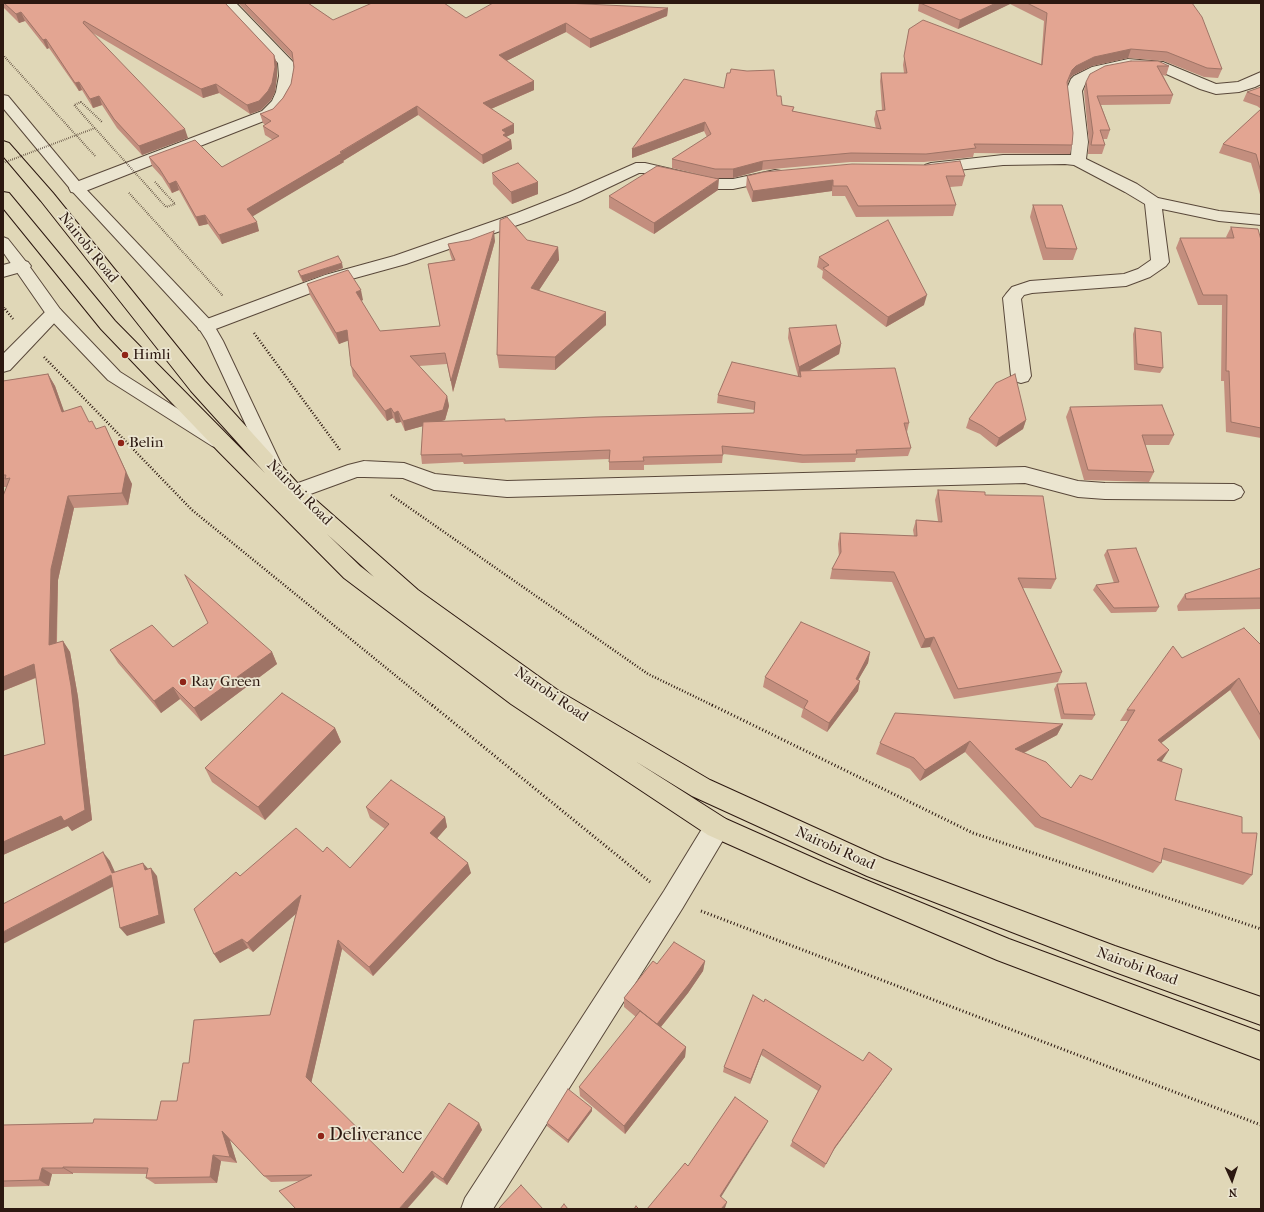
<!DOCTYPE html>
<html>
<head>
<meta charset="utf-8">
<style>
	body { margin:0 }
	#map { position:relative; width:1264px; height:1212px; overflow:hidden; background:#e0d7b7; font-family:"IM FELL French Canon",serif }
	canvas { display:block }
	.frame { position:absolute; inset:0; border:4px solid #2c1810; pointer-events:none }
	.north { position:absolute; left:1212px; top:1160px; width:40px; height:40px; -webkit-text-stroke:3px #ebe5d0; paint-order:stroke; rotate:177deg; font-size:11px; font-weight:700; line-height:16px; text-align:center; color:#2c1810 }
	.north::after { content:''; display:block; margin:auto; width:14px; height:18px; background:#2c1810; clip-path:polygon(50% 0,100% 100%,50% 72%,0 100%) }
</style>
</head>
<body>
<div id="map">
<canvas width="1264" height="1212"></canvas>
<div class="frame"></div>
<div class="north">N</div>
</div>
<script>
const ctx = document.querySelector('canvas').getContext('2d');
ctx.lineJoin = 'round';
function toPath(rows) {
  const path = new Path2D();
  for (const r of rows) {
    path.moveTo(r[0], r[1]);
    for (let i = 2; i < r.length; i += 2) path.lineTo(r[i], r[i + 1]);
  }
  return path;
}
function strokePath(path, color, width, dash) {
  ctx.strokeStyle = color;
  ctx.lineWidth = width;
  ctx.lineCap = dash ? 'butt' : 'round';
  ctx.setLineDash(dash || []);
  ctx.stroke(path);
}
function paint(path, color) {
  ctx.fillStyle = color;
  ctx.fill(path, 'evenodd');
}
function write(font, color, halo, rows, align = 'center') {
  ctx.font = font + ' "IM FELL French Canon",serif';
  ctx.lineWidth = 3.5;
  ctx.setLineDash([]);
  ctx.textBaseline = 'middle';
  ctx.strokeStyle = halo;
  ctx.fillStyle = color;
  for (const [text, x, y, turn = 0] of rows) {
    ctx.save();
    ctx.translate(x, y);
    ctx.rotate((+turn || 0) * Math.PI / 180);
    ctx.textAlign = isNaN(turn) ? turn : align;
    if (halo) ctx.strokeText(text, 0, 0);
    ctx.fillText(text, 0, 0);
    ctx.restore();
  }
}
const service = toPath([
	[3,95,8,96,82,185,212,322,223,341,283,468,280,473,274,474,268,473,207,341,200,330,72,191,3,108,3,95],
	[3,237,8,239,27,263,60,309,120,372,224,438,227,442,224,446,218,448,212,446,108,380,48,317,3,252,3,237]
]);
const minor = toPath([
	[221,3,236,3,293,62,295,76,292,92,284,106,274,117,83,192,77,193,71,192,69,188,71,184,262,111,272,101,276,92,279,76,278,63,221,3],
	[1128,59,1163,62,1216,84,1238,82,1261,72,1261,84,1255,87,1239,92,1216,94,1200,89,1155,69,1128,69,1101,74,1086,82,1082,91,1088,142,1086,159,1137,184,1158,198,1219,211,1261,215,1261,225,1219,221,1162,209,1169,262,1166,266,1150,277,1126,286,1032,293,1024,295,1021,299,1031,376,1028,381,1021,383,1014,381,1011,376,1003,298,1006,294,1012,287,1030,281,1124,274,1138,269,1151,260,1145,204,1125,192,1074,165,1065,164,1003,165,931,173,925,171,923,168,925,165,931,163,1003,155,1071,155,1072,142,1066,91,1071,79,1074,76,1092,67,1128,59],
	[636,163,645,163,714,179,733,179,775,170,781,171,783,175,781,179,733,189,714,189,645,173,639,173,580,201,529,221,406,264,337,283,213,330,206,332,199,330,197,326,199,322,325,275,394,256,517,213,568,193,636,163],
	[22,260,28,262,31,266,28,270,3,277,3,265,22,260],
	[54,307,60,309,63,313,60,317,10,370,3,372,3,354,48,309,54,307],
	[364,461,404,463,435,474,507,481,1025,467,1078,481,1105,483,1234,484,1241,487,1244,492,1241,497,1234,500,1105,499,1078,497,1025,483,507,497,434,490,403,478,364,477,357,477,294,500,287,497,284,492,287,487,348,465,364,461],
	[717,816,726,819,729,827,726,835,682,909,493,1209,461,1209,465,1198,664,891,708,819,717,816]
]);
const trunk = toPath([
	[3,141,9,143,53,193,205,381,301,487,418,590,559,691,710,780,884,859,1115,946,1261,997,1261,1025,1115,972,867,876,692,796,635,761,726,819,827,864,1009,939,1261,1032,1261,1060,997,960,809,880,708,835,511,704,344,578,219,452,101,329,3,208,3,192,9,193,115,321,265,473,191,391,41,201,3,156,3,141],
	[327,534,374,577,360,566,327,534]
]);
strokePath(service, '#59483a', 2);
strokePath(minor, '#59483a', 2);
strokePath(trunk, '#2c1810', 2);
strokePath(toPath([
	[3,55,96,157],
	[81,102,102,122],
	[155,182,175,204],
	[129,193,223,296],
	[3,306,6,310]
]), '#2c1810', 2, [0.5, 1.5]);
strokePath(toPath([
	[5,309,13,319],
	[254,333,340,450],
	[44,357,192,510,433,706],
	[391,495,648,674,714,706]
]), '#2c1810', 2.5, [1, 2]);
strokePath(toPath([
	[432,705,650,882],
	[712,705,973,833,1261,929],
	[701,911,1261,1125]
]), '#2c1810', 3, [1, 2.5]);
paint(service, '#ebe5d0');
paint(minor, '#ebe5d0');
paint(trunk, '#e0d7b7');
strokePath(toPath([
	[81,102,74,105,166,207,175,204],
	[3,163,95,128]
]), '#2c1810', 2, [0.5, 1.5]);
paint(toPath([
	[3,3,225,3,274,55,277,64,277,76,275,92,271,100,261,110,250,114,219,93,203,98,91,32,188,138,142,155,117,128,102,105,93,108,82,90,79,91,49,48,47,49,25,21,19,23,3,7],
	[238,3,308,3,333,20,466,18,668,8,667,16,590,48,566,32,506,61,534,81,534,90,491,109,514,133,506,137,511,140,512,149,483,164,418,115,343,161,344,162,252,216,259,231,222,244,208,224,199,226,179,190,172,193,162,177,152,166,149,157,222,167,273,140,265,135,263,126,265,125,263,123,260,114,273,109,283,98,291,84,294,67,293,60],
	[919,3,1192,3,1222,69,1218,78,1204,77,1164,61,1128,58,1092,66,1073,75,1070,78,1067,84,1072,145,1070,154,974,153,973,157,924,162,850,162,762,170,733,178,714,178,672,168,672,159,707,137,704,131,632,158,724,88,777,96,782,105,794,107,793,111,876,129,874,119,876,111,882,110,880,81,881,73,904,73,903,65,909,29,1041,64,1044,21,1010,4,958,29,918,11],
	[1131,61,1169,66,1166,76,1163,75,1173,95,1170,104,1101,105,1110,130,1107,139,1103,139,1105,145,1102,154,1088,154,1089,142,1084,91,1086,82],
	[1261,87,1261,198,1251,163,1219,153,1223,144,1261,109,1257,106,1243,101,1247,92],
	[492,173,538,182,538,194,512,204,493,184],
	[747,176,965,176,962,186,950,187,956,205,953,216,856,217,845,196,832,196,832,191,752,202,746,187],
	[718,190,654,234,609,208,609,196],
	[1033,205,1077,249,1073,260,1043,260,1030,217],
	[1231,227,1261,240,1261,438,1226,432,1224,381,1221,381,1222,305,1198,305,1176,248,1180,238,1227,238,1226,237],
	[527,240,558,247,559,260,539,290,606,325,555,370,499,368,497,355],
	[495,241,453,392,447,364,419,366,447,396,449,406,445,420,441,421,505,421,754,413,754,410,717,403,718,395,798,376,788,338,789,328,841,344,839,354,809,371,909,423,907,432,911,448,908,456,856,458,855,462,802,463,723,454,722,463,644,465,644,470,609,470,609,459,464,464,463,462,422,464,421,455,423,426,405,431,401,422,396,423,393,418,387,421,353,376,351,366,348,340,339,344,310,295,307,284,363,300,361,301,380,331,440,326,428,264,452,260,450,254,448,244],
	[819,257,924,305,886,327,822,278,823,271,817,267],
	[343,268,303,282,300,277,298,271],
	[1135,328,1163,368,1160,373,1134,370,1133,334],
	[48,374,55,386,64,412,90,422,96,429,132,484,128,505,74,508,58,580,57,643,63,641,70,652,78,697,92,820,72,831,68,826,3,855,3,756,45,744,36,678,3,691,3,496,7,487,3,487,3,381],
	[1070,407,1174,435,1169,445,1145,445,1154,472,1149,482,1084,480,1066,417],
	[969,419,1026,420,1023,429,996,447,980,434,966,428],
	[938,490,985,495,1056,579,1051,589,1023,588,1062,672,1058,682,954,699,930,647,921,648,892,582,830,579,832,569,839,557,838,544,840,533,914,536,913,530,916,520,938,521,935,500],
	[1107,550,1159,607,1156,612,1111,613,1093,590,1096,585,1114,583,1104,555],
	[1261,568,1261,609,1178,611,1177,606,1185,594],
	[1261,645,1261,742,1230,690,1161,743,1169,750,1161,761,1175,800,1242,833,1252,875,1243,885,1161,859,1161,863,1153,873,1035,827,965,752,920,781,910,769,876,754,880,743,1063,724,1057,735,1024,753,1071,788,1092,780,1128,721,1120,721,1127,710,1182,658],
	[173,647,272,652,277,664,201,721,180,699,161,713,118,663,110,650],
	[870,652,868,663,858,680,860,681,858,691,827,732,801,717,803,709,763,687,765,677],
	[1057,684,1095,715,1092,720,1061,719,1054,689],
	[335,728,341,742,265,820,212,782,205,768],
	[366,807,445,817,447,827,437,838,471,873,373,976,342,949,311,1083,403,1173,479,1123,482,1130,447,1185,435,1177,271,1182,264,1176,229,1139,237,1163,221,1161,217,1183,155,1184,146,1178,147,1174,73,1173,73,1174,52,1174,49,1186,3,1187,3,1125,93,1123,157,1120,177,1101,189,1063,270,1015,296,913,253,952,248,948,220,963,214,954,240,876,323,852,350,868,385,829,370,818],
	[705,961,703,971,688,993,661,1027,686,1047,685,1057,625,1134,580,1096,579,1087,636,1017,624,1007,624,998,657,964],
	[764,1002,863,1061,892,1069,888,1075,833,1151,824,1168,790,1146,818,1091,761,1055,750,1084,723,1072,724,1067],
	[592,1111,568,1143,547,1126,547,1123]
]), '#c38e7e');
paint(toPath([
	[996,3,1010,3,1010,4,958,29,960,20],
	[668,8,667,16,590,48,590,39],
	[21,12,25,21,19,23,16,14],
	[566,23,566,32,500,64,499,55],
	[46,39,49,48,47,49,43,40],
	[1131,49,1128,58,1092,66,1073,75,1070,78,1065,91,1072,70,1076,66,1094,57],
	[274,55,277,64,277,76,275,92,271,100,261,110,250,114,247,105],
	[534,81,534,90,484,112,483,103],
	[79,82,82,90,79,91,75,83],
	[216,84,219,93,203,98,201,89],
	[99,96,102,105,93,108,90,99],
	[417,106,418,115,343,161,344,162,250,218,247,209],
	[705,122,704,131,632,158,632,149],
	[514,124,514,133,506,137,504,144,502,130],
	[185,129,188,138,142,155,139,146],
	[511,140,512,149,483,164,482,155],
	[763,161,762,170,733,178,733,169],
	[719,179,718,190,654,234,654,223],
	[833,180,832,191,752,202,753,191],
	[176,181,179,190,172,193,169,184],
	[538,182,538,194,512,204,511,192],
	[205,215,208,224,199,226,196,217],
	[257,222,259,231,222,244,219,235],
	[494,231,495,241,453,392,451,381],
	[558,247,559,260,532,301,531,288],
	[342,263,343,268,303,282,301,276],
	[361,290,363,300,358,302,356,292],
	[927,295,924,305,886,327,888,317],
	[606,312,606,325,555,370,555,357],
	[347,330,350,340,339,344,336,333],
	[841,344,839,354,801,375,800,371,799,377,798,377,799,367],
	[48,374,55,386,69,425,62,412],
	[447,396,449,406,445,420,405,431,403,421],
	[391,408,393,418,387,421,385,411],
	[398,411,401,422,396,423,394,413],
	[1026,420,1023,429,996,447,999,438],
	[105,426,132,484,128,505,122,493],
	[68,496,74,508,58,580,56,656,49,645,51,569],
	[934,637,930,647,921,648,925,639],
	[63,641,70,652,78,697,92,820,72,831,68,826,3,855,3,842,61,816],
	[272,652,277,664,201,721,194,708],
	[870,652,868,663,853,689,856,679],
	[34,664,42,675,3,691,3,677],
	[1239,678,1230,690,1151,751,1158,740],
	[860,681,858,691,827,732,829,723],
	[173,687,180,699,161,713,154,701],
	[1063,724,1057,735,1010,760,1015,749],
	[335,728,341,742,265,820,258,807],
	[970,741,965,752,920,781,925,770],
	[1169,750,1162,761,1149,770,1157,760],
	[445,817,447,827,433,843,430,833],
	[103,852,110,861,119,881,112,873],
	[143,863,150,871,145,870],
	[468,863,471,873,373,976,369,967],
	[151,868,157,876,165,923,127,936,120,928],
	[111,875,118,884,3,944,3,932],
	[301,895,306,905,253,952,247,943],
	[242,939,248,948,220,963,214,954],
	[338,940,342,949,311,1084,306,1077],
	[705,961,703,971,688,993,656,1033,657,1024],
	[686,1047,685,1057,625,1134,624,1126],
	[763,1049,761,1055,750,1084,751,1079],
	[892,1069,888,1075,832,1152,835,1147],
	[592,1108,592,1111,568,1143,568,1140],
	[768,1121,765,1127,718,1202,720,1196],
	[479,1123,482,1130,447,1185,443,1179],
	[222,1131,229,1137,237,1163,230,1157],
	[213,1155,221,1161,217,1183,210,1177],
	[63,1167,73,1173,73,1174,63,1168],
	[42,1168,52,1174,49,1186,39,1180],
	[432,1171,435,1177,407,1209,399,1209],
	[727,1202,725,1208,724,1209,721,1209]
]), '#9f7466');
const building = toPath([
	[4,3,225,3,274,55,275,67,272,83,268,91,259,101,247,105,216,84,201,89,84,21,83,23,185,129,139,146,114,119,99,96,90,99,79,82,75,83,46,39,43,40,21,12,16,14,4,3],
	[244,3,308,3,333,20,372,3,444,3,466,18,493,3,565,3,668,8,590,39,566,23,499,55,534,81,483,103,514,124,502,130,506,133,503,135,511,140,482,155,417,106,340,152,342,153,247,209,257,222,219,235,205,215,196,217,176,181,169,184,159,168,149,157,195,140,222,167,279,136,263,126,271,121,260,114,273,109,283,98,291,84,294,67,292,52,244,3],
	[920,3,996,3,960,20,920,3],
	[1027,3,1192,3,1202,17,1222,69,1207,68,1167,52,1131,49,1094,57,1076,66,1072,70,1067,82,1073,133,1072,145,974,144,976,148,926,154,851,153,763,161,733,169,715,169,672,159,711,134,705,122,632,149,684,79,724,88,727,73,730,73,731,69,747,71,774,70,777,96,781,96,782,105,794,107,792,111,881,129,876,111,885,110,881,73,907,73,904,56,909,29,923,20,1042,65,1047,13,1027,3],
	[1131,61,1158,61,1169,66,1157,66,1173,95,1097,96,1110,130,1100,130,1105,145,1091,145,1093,133,1086,82,1090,74,1105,66,1131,61],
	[1261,87,1261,97,1247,92,1261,87],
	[1261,109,1261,172,1256,154,1223,144,1261,109],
	[960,161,965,176,946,176,956,205,858,206,847,186,833,186,833,180,753,191,747,176,764,172,852,164,926,165,960,161],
	[518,163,538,182,511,192,492,173,518,163],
	[657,166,719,179,654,223,609,196,657,166],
	[1033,205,1062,205,1077,249,1046,248,1033,205],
	[507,217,527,240,558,247,531,288,606,312,555,357,497,355,500,220,507,217],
	[888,220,927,295,888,317,823,268,829,265,819,257,888,220],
	[1231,227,1258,229,1261,240,1261,428,1231,422,1229,371,1226,371,1227,295,1203,295,1180,238,1234,238,1231,227],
	[494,231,451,381,445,353,410,356,447,396,443,410,403,421,398,411,394,413,391,408,385,411,351,366,347,330,336,333,307,284,348,270,361,290,356,292,380,331,440,326,428,264,455,260,448,244,470,240,494,231],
	[338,256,342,263,301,276,298,271,338,256],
	[836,325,841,344,799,367,789,328,836,325],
	[1135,328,1161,332,1163,368,1137,364,1135,328],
	[732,362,801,377,800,371,895,368,909,423,904,423,911,448,856,450,857,454,803,455,722,446,723,455,643,457,644,461,609,462,610,450,462,456,462,454,421,455,423,422,505,419,505,421,595,417,754,413,755,402,718,395,732,362],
	[48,374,62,412,81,406,89,422,92,421,96,429,105,426,126,472,122,493,68,496,51,569,49,645,63,641,71,686,85,810,64,821,61,816,3,842,3,756,45,744,34,664,3,677,3,496,10,478,5,479,6,475,3,475,3,381,48,374],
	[1015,374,1026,420,999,438,982,426,969,419,996,383,1015,374],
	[1162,405,1174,435,1142,435,1154,472,1088,470,1070,407,1162,405],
	[938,490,985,492,985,495,1043,496,1056,579,1018,578,1062,672,958,689,934,637,925,639,894,572,832,569,841,552,840,533,917,536,916,520,942,522,938,490],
	[1136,548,1159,607,1114,608,1096,585,1119,582,1107,550,1136,548],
	[1261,568,1261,598,1186,599,1185,594,1261,568],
	[185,575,272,652,194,708,173,687,154,701,110,650,152,625,173,647,208,623,185,575],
	[801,622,870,652,856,679,860,681,829,723,804,708,808,701,765,677,801,622],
	[1244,628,1261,645,1261,716,1239,678,1158,740,1169,750,1157,760,1182,769,1175,800,1242,817,1242,833,1257,833,1252,875,1164,848,1161,863,1041,817,970,741,925,770,914,758,880,743,895,713,1063,724,1015,749,1046,762,1071,788,1080,775,1092,780,1135,710,1127,710,1173,646,1182,658,1244,628],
	[1086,683,1095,715,1064,714,1057,684,1086,683],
	[282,693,335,728,258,807,205,768,282,693],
	[391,780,445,817,430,833,468,863,369,967,338,940,306,1077,403,1173,449,1103,479,1123,443,1179,432,1171,399,1209,296,1209,279,1191,312,1175,264,1176,222,1131,230,1157,213,1155,210,1177,146,1178,148,1168,63,1167,63,1168,42,1168,39,1180,3,1181,3,1125,93,1123,94,1119,157,1120,161,1101,177,1101,183,1063,189,1063,194,1020,270,1015,301,895,247,943,242,939,214,954,194,909,236,872,240,876,296,828,323,852,327,847,350,868,389,824,366,807,391,780],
	[103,852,112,873,143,863,145,870,151,868,159,915,120,928,111,875,3,932,3,904,103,852],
	[674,942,705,961,689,984,657,1024,624,998,653,961,657,964,674,942],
	[753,995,764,1002,765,999,863,1061,869,1052,892,1069,835,1147,826,1164,792,1141,821,1086,763,1049,751,1079,724,1067,753,995],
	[640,1011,686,1047,624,1126,579,1087,640,1011],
	[568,1089,592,1108,568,1140,547,1123,568,1089],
	[735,1097,768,1121,720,1196,727,1202,721,1209,647,1209,685,1163,688,1166,735,1097],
	[521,1185,543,1209,498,1209,521,1185],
	[564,1204,568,1209,560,1209,564,1204],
	[636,1206,639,1209,634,1209,636,1206]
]);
paint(building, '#e3a592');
strokePath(building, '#9f7466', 1);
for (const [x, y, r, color] of [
	[125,355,4,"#8f2418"],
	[121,443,4,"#8f2418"],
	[183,682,4,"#8f2418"],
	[321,1136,4,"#8f2418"]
]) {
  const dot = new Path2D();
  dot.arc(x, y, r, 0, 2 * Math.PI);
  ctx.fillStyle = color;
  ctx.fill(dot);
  strokePath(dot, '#ebe5d0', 1.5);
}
write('15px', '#2c1810', '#ebe5d0', [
	["Nairobi Road",88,248,51],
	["Nairobi Road",299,493,45],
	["Nairobi Road",551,695,34],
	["Nairobi Road",835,849,24],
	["Nairobi Road",1137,967,20]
]);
write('15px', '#2c1810', '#ebe5d0', [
	["Himli",133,355],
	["Belin",129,443],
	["Ray Green",191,682]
], 'left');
write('18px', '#2c1810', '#ebe5d0', [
	["Deliverance",329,1136]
], 'left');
</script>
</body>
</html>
